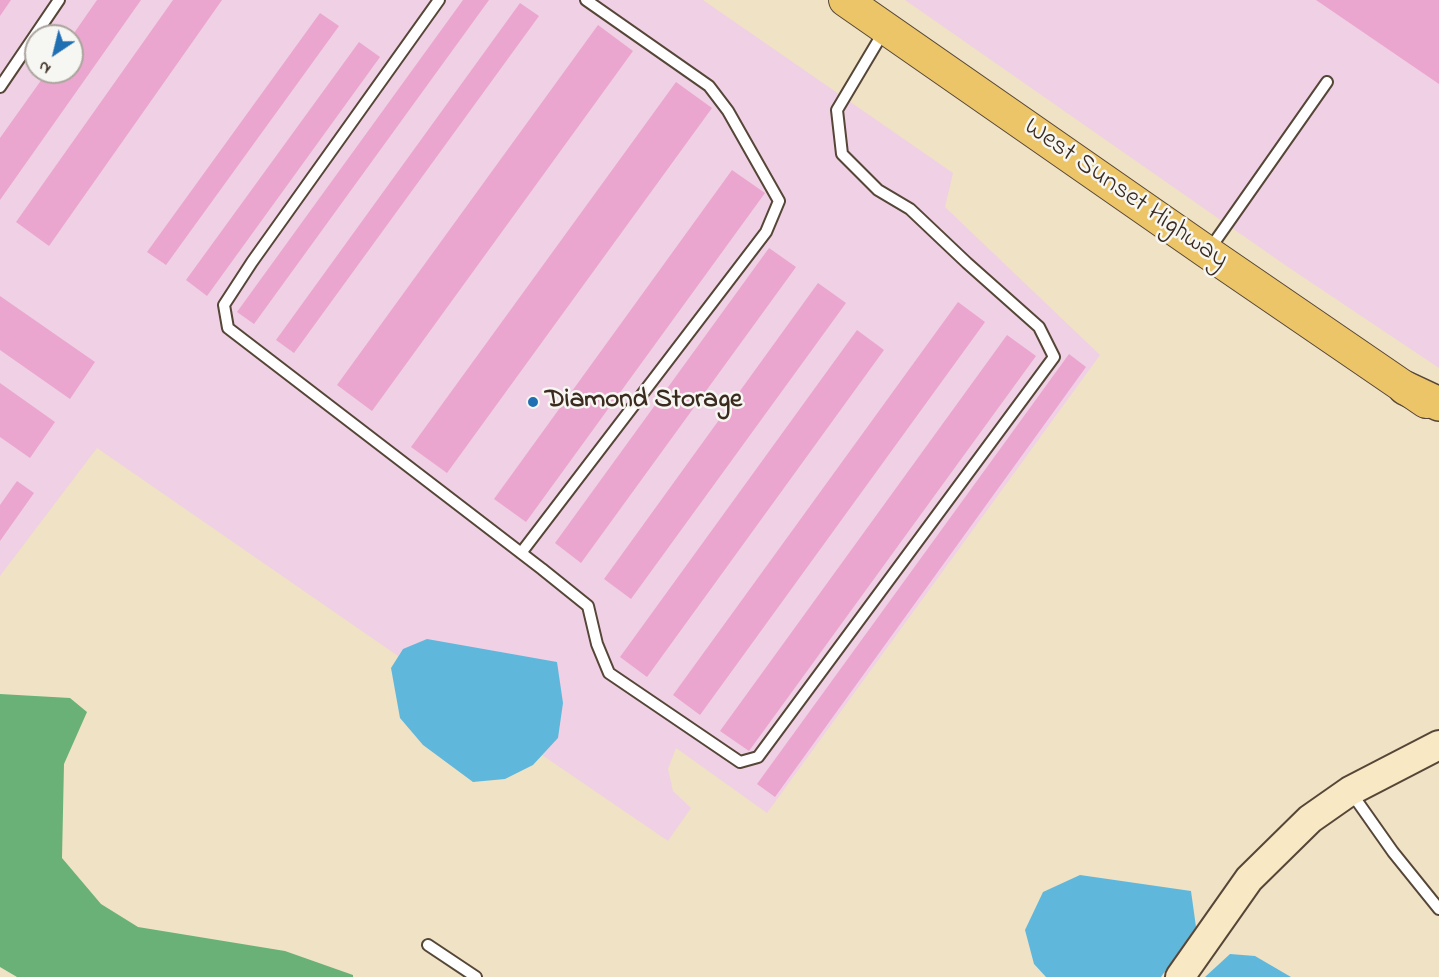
<!DOCTYPE html>
<html>
<head>
<meta charset="utf-8">
<style>
	body { margin:0 }
	#map { position:relative; width:1439px; height:977px; overflow:hidden; background:#f0e2c5; font-family:"Indie Flower",sans-serif }
	canvas { display:block }
	.north { position:absolute; left:24px; top:24px; width:60px; height:60px; box-sizing:border-box; background:#f6f6f2; border:2px solid #aba49d; border-radius:50%; rotate:215deg; font-size:16px; font-weight:700; line-height:24px; text-align:center; color:#3b2a1e }
	.north::after { content:''; display:block; margin:auto; width:21px; height:27px; background:#1f6fb2; clip-path:polygon(50% 0,100% 100%,50% 72%,0 100%) }
</style>
</head>
<body>
<div id="map">
<canvas width="1439" height="977"></canvas>
<div class="north">N</div>
</div>
<script>
const ctx = document.querySelector('canvas').getContext('2d');
ctx.lineJoin = 'round';
function paint(path, color) {
  ctx.fillStyle = color;
  ctx.fill(path, 'evenodd');
}
function toPath(rows) {
  const path = new Path2D();
  for (const r of rows) {
    path.moveTo(r[0], r[1]);
    for (let i = 2; i < r.length; i += 2) path.lineTo(r[i], r[i + 1]);
  }
  return path;
}
function strokePath(path, color, width, dash) {
  ctx.strokeStyle = color;
  ctx.lineWidth = width;
  ctx.lineCap = dash ? 'butt' : 'round';
  ctx.setLineDash(dash || []);
  ctx.stroke(path);
}
function write(font, color, halo, rows, align = 'center') {
  ctx.font = font + ' "Indie Flower",sans-serif';
  ctx.lineWidth = 5;
  ctx.setLineDash([]);
  ctx.textBaseline = 'middle';
  ctx.strokeStyle = halo;
  ctx.fillStyle = color;
  for (const [text, x, y, turn = 0] of rows) {
    ctx.save();
    ctx.translate(x, y);
    ctx.rotate((+turn || 0) * Math.PI / 180);
    ctx.textAlign = isNaN(turn) ? turn : align;
    if (halo) ctx.strokeText(text, 0, 0);
    ctx.fillText(text, 0, 0);
    ctx.restore();
  }
}
paint(toPath([
	[0,0,703,0,953,173,945,207,1100,355,767,813,676,748,668,769,673,791,691,808,668,841,542,755,558,738,403,649,398,656,97,448,0,576],
	[36,36,72,36,72,72,36,72],
	[905,0,1439,0,1439,368,1288,267]
]), '#f0d0e4');
paint(toPath([
	[0,694,70,698,87,712,64,764,62,858,101,904,138,927,285,951,353,975,353,977,17,977,0,967]
]), '#6ab178');
paint(toPath([
	[427,639,557,662,563,703,558,738,533,765,505,779,473,782,423,745,400,718,391,668,403,649],
	[1080,875,1191,891,1196,927,1161,977,1046,977,1034,964,1025,930,1043,892],
	[1230,954,1255,956,1291,977,1205,977]
]), '#5fb8dc');
paint(toPath([
	[0,0,11,0,0,16],
	[97,0,141,0,0,200,0,138,47,72,72,72,72,36],
	[173,0,222,0,49,246,16,222],
	[463,0,489,0,254,324,237,312],
	[1316,0,1439,0,1439,84],
	[520,3,539,16,294,353,276,340],
	[320,13,339,26,166,265,147,252],
	[598,25,633,51,372,411,337,385],
	[359,42,380,57,207,296,186,280],
	[676,82,712,108,447,473,411,447],
	[732,170,765,193,526,522,494,499],
	[769,248,796,267,581,563,555,543],
	[818,283,846,303,631,599,604,579],
	[0,296,95,362,70,399,0,350],
	[958,302,985,322,700,715,673,695],
	[857,330,884,350,647,677,620,657],
	[1007,335,1036,356,749,751,720,731],
	[1069,354,1086,367,775,797,757,784],
	[0,383,55,422,30,458,0,437],
	[17,481,34,493,0,541,0,505]
]), '#eba6cf');
const lane = toPath([
	[439,0,252,262,224,305,228,328,542,569,588,606,597,644,609,673,740,762,758,757,1054,357,1039,327,967,263,910,209,878,190,842,154,837,110,884,31],
	[0,87,59,0],
	[1209,250,1327,82],
	[521,553,766,232,779,201,728,111,709,86,586,0],
	[1350,791,1393,852,1439,909],
	[428,945,476,977]
]);
const secondary = toPath([
	[1180,977,1249,879,1310,819,1350,791,1439,745]
]);
const primary = toPath([
	[845,0,1207,252,1426,402]
]);
const highway = toPath([
	[1405,388,1439,404]
]);
strokePath(lane, '#564637', 14);
strokePath(secondary, '#564637', 32);
strokePath(primary, '#564637', 34);
strokePath(highway, '#564637', 36);
strokePath(lane, '#fff', 10);
strokePath(secondary, '#f8e8c3', 28);
strokePath(primary, '#edc569', 32);
strokePath(highway, '#edc569', 33);
for (const [x, y, r, color] of [
	[533,402,6,"#1f6fb2"]
]) {
  const dot = new Path2D();
  dot.arc(x, y, r, 0, 2 * Math.PI);
  ctx.fillStyle = color;
  ctx.fill(dot);
  strokePath(dot, '#f6f6f2', 2);
}
write('27px', '#3b2a1e', '#f6f6f2', [
	["West Sunset Highway",1125,195,35]
]);
write('bold 27px', '#3b2a1e', '#f6f6f2', [
	["Diamond Storage",545,402]
], 'left');
</script>
</body>
</html>
